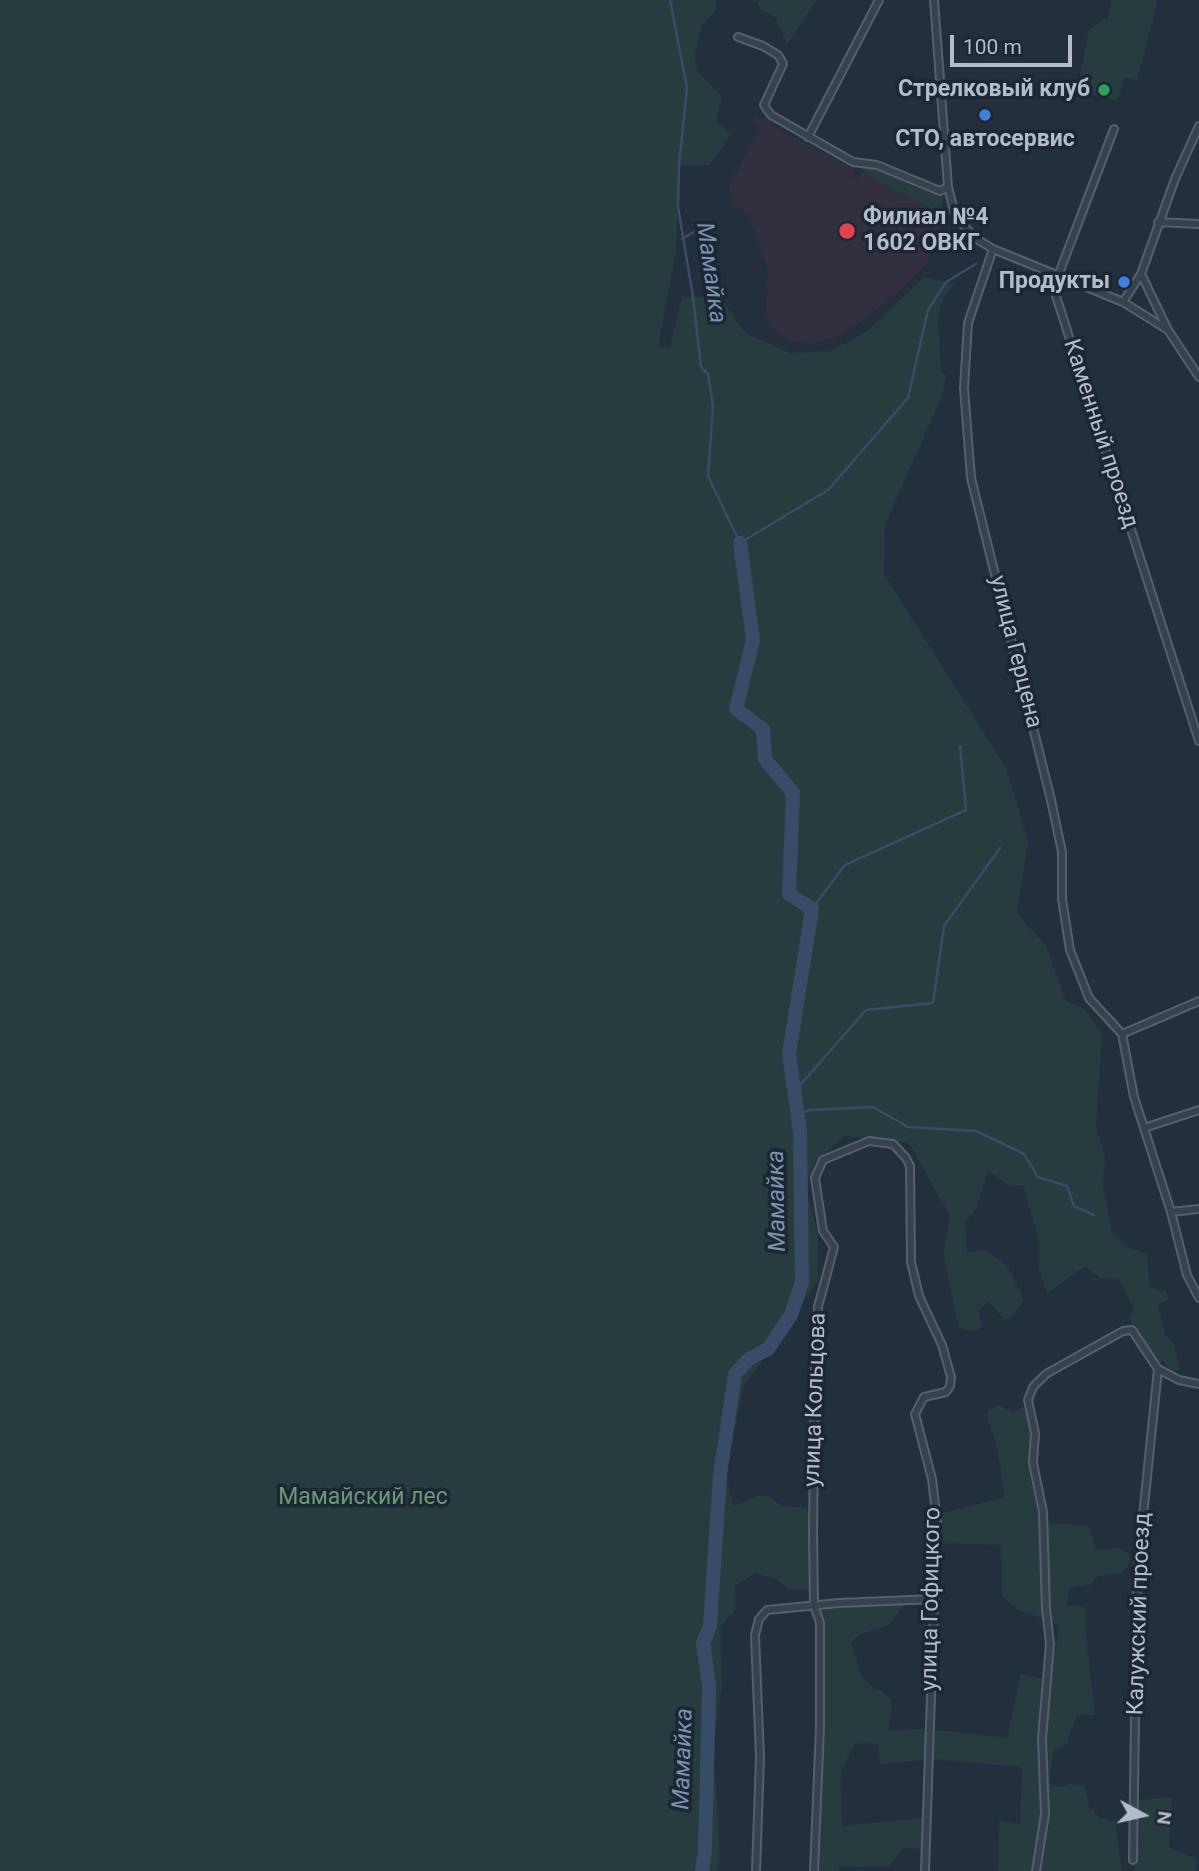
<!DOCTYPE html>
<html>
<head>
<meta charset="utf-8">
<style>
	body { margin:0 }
	#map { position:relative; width:1199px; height:1871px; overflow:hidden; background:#242f3e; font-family:Roboto,sans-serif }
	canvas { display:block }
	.north { position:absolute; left:1108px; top:1780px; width:70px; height:70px; -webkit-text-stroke:5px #1d2633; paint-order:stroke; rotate:98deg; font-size:19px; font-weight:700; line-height:28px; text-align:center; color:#b4bcc9 }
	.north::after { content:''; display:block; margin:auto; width:24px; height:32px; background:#b4bcc9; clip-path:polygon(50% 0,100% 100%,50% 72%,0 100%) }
	.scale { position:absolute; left:950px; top:35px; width:122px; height:32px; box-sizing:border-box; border:4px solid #b4bcc9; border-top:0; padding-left:9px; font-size:21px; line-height:24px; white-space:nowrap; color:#b4bcc9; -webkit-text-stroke:5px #1d2633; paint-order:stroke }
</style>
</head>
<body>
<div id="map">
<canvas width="1199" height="1871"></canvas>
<div class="north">N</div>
<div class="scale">100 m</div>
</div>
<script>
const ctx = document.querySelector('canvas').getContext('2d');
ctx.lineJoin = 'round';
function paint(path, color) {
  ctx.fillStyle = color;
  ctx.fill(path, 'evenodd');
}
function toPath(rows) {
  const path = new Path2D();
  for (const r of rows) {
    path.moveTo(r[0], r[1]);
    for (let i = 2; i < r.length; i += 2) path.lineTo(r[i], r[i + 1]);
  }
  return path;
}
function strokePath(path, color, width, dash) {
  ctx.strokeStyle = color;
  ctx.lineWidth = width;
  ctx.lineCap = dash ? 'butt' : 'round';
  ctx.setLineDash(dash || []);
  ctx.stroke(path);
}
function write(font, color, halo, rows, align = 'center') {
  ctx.font = font + ' Roboto,sans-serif';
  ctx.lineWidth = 7;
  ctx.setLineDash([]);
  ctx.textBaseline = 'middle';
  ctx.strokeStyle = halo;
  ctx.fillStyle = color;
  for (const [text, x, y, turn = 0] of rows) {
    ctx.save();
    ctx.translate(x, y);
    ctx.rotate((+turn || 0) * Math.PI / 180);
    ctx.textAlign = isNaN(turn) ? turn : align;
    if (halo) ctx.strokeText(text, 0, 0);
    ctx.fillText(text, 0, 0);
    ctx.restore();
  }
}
paint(toPath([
	[755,116,763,120,766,116,773,120,771,125,855,170,851,178,855,180,866,170,945,208,938,221,942,225,931,246,929,261,895,295,855,326,833,338,810,344,792,340,772,330,766,311,768,270,748,214,732,205,729,185,761,127,752,122]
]), '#32303f');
paint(toPath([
	[0,0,717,0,715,11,701,27,695,56,698,72,722,97,716,121,731,134,710,165,679,166,676,251,658,347,670,347,682,297,720,297,745,333,790,353,831,351,869,330,924,277,954,284,943,298,938,318,941,372,946,375,943,394,885,525,884,574,1006,768,1028,841,1017,913,1046,946,1066,1001,1085,1009,1102,1035,1096,1128,1105,1156,1103,1184,1112,1232,1128,1248,1147,1253,1150,1288,1166,1291,1169,1298,1158,1305,1165,1334,1173,1342,1180,1370,1171,1371,1164,1362,1155,1362,1129,1319,1134,1310,1119,1279,1100,1278,1085,1266,1047,1293,1039,1268,1039,1241,1023,1185,1010,1186,988,1171,977,1207,965,1222,967,1252,986,1250,1008,1267,1024,1299,1012,1317,1004,1320,989,1301,978,1310,982,1328,971,1331,959,1328,943,1253,950,1216,909,1143,845,1136,815,1162,806,1189,818,1235,818,1280,743,1387,726,1475,733,1506,758,1496,769,1496,781,1506,806,1508,810,1520,809,1590,789,1590,776,1579,755,1573,735,1586,735,1610,721,1626,722,1686,713,1745,720,1853,717,1871,0,1871],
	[749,0,817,0,787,44,775,17,759,9,757,2],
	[1112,0,1158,0,1137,80,1125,77,1117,101,1087,92,1088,87,1082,91,1078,86,1089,30,1105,18,1107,20],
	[863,167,875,167,932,192,934,195,938,194,944,197,941,211,939,212,872,178,872,174,861,169],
	[998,1405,1013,1412,1024,1407,1026,1409,1033,1431,1031,1480,1040,1522,1088,1526,1097,1550,1118,1548,1128,1553,1130,1558,1128,1567,1121,1573,1098,1576,1090,1585,1069,1588,1066,1605,1086,1607,1085,1627,1095,1715,1077,1715,1066,1744,1053,1751,1049,1784,1061,1787,1071,1784,1082,1785,1086,1790,1089,1809,1094,1810,1099,1818,1115,1821,1122,1871,998,1871,999,1821,1020,1824,1022,1767,932,1759,880,1764,878,1744,855,1743,841,1772,842,1826,923,1818,921,1849,903,1848,890,1866,840,1867,839,1871,818,1871,822,1779,821,1659,824,1632,818,1610,830,1605,907,1602,889,1625,858,1635,851,1644,862,1677,874,1689,882,1691,890,1699,892,1708,888,1729,891,1730,927,1729,1007,1738,1021,1674,1046,1679,1051,1673,1059,1631,1057,1624,1017,1609,1002,1596,1001,1545,940,1543,940,1514,1005,1497,997,1447,987,1415,989,1410],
	[1172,1797,1169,1848,1197,1859,1195,1871,1134,1871,1139,1843,1139,1800]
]), '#263c3f');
strokePath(toPath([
	[670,0,687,88,679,165,678,207,693,297,701,367,708,374,713,406,708,476,740,543,828,490,908,398,928,310,946,282,976,264],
	[682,239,697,230],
	[812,909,845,865,966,810,960,746],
	[794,1092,866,1010,933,1003,944,926,1000,848],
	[798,1115,809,1110,873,1107,908,1127,976,1131,1024,1154,1038,1177,1067,1186,1074,1206,1094,1215]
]), '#394c67', 2.5);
strokePath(toPath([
	[702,1871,705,1851,709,1686,703,1643,710,1626,720,1475,735,1374,749,1359,768,1349,791,1315,802,1282,800,1132,789,1054,812,909,789,894,793,793,765,759,763,729,736,709,753,640,740,543]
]), '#394c67', 14);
const street = toPath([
	[934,0,948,187,954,211,959,220,975,238,993,249,968,323,964,388,971,478,1051,800,1062,852,1062,899,1070,950,1089,998,1122,1034,1134,1097,1171,1212,1187,1275,1199,1298],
	[738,37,763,46,778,55,781,60,783,64,764,105,771,115,853,162,877,165,940,191,948,187],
	[1114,129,1058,276,1056,296,1199,741],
	[808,137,879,0],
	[1158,222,1199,224],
	[993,249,1123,302],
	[1141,274,1123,302,1168,330,1199,377],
	[1168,330,1141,274,1175,179,1199,126],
	[1122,1034,1199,1001],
	[1144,1128,1199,1110],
	[1171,1212,1199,1209],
	[1133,1860,1137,1575,1158,1369],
	[756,1871,760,1758,755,1635,759,1619,767,1610,839,1603,935,1599],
	[814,1871,820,1727,820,1623,814,1605,813,1533,815,1362,818,1307,834,1247,823,1231,815,1178,823,1160,869,1141,893,1144,906,1158,910,1166,911,1262,919,1296,942,1345,951,1377,950,1386,946,1392,924,1397,915,1414,932,1479,937,1521,925,1871],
	[1036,1871,1045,1814,1042,1739,1050,1644,1046,1609,1043,1512,1033,1463,1035,1433,1028,1400,1033,1387,1046,1374,1123,1331,1132,1330,1158,1369,1179,1380,1199,1384]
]);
strokePath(street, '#565f6c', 10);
strokePath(street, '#38414e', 6);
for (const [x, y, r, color] of [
	[1104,90,7,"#2e9e5b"],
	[985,115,7,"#3f7fe0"],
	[847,231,9,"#e0444e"],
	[1124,282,7,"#3f7fe0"]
]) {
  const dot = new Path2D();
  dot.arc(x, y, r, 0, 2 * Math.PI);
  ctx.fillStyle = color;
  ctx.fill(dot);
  strokePath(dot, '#1d2633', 2.5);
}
write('bold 23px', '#b4bcc9', '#1d2633', [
	["Стрелковый клуб",1090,90],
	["СТО, автосервис",985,140,"center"],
	["Филиал №4",863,218,"left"],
	["1602 ОВКГ",863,244,"left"],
	["Продукты",1110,282]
], 'right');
write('23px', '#b4bcc9', '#1d2633', [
	["Каменный проезд",1100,434,72],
	["улица Герцена",1015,652,76],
	["улица Кольцова",816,1400,-88],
	["улица Гофицкого",932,1599,-89],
	["Калужский проезд",1140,1614,-88]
]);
write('23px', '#6b9a76', '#1d2633', [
	["Мамайский лес",363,1498]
]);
write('italic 24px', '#7c92b1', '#1d2633', [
	["Мамайка",710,273,82],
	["Мамайка",778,1201,-91],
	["Мамайка",684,1759,-88]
]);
</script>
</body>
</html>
